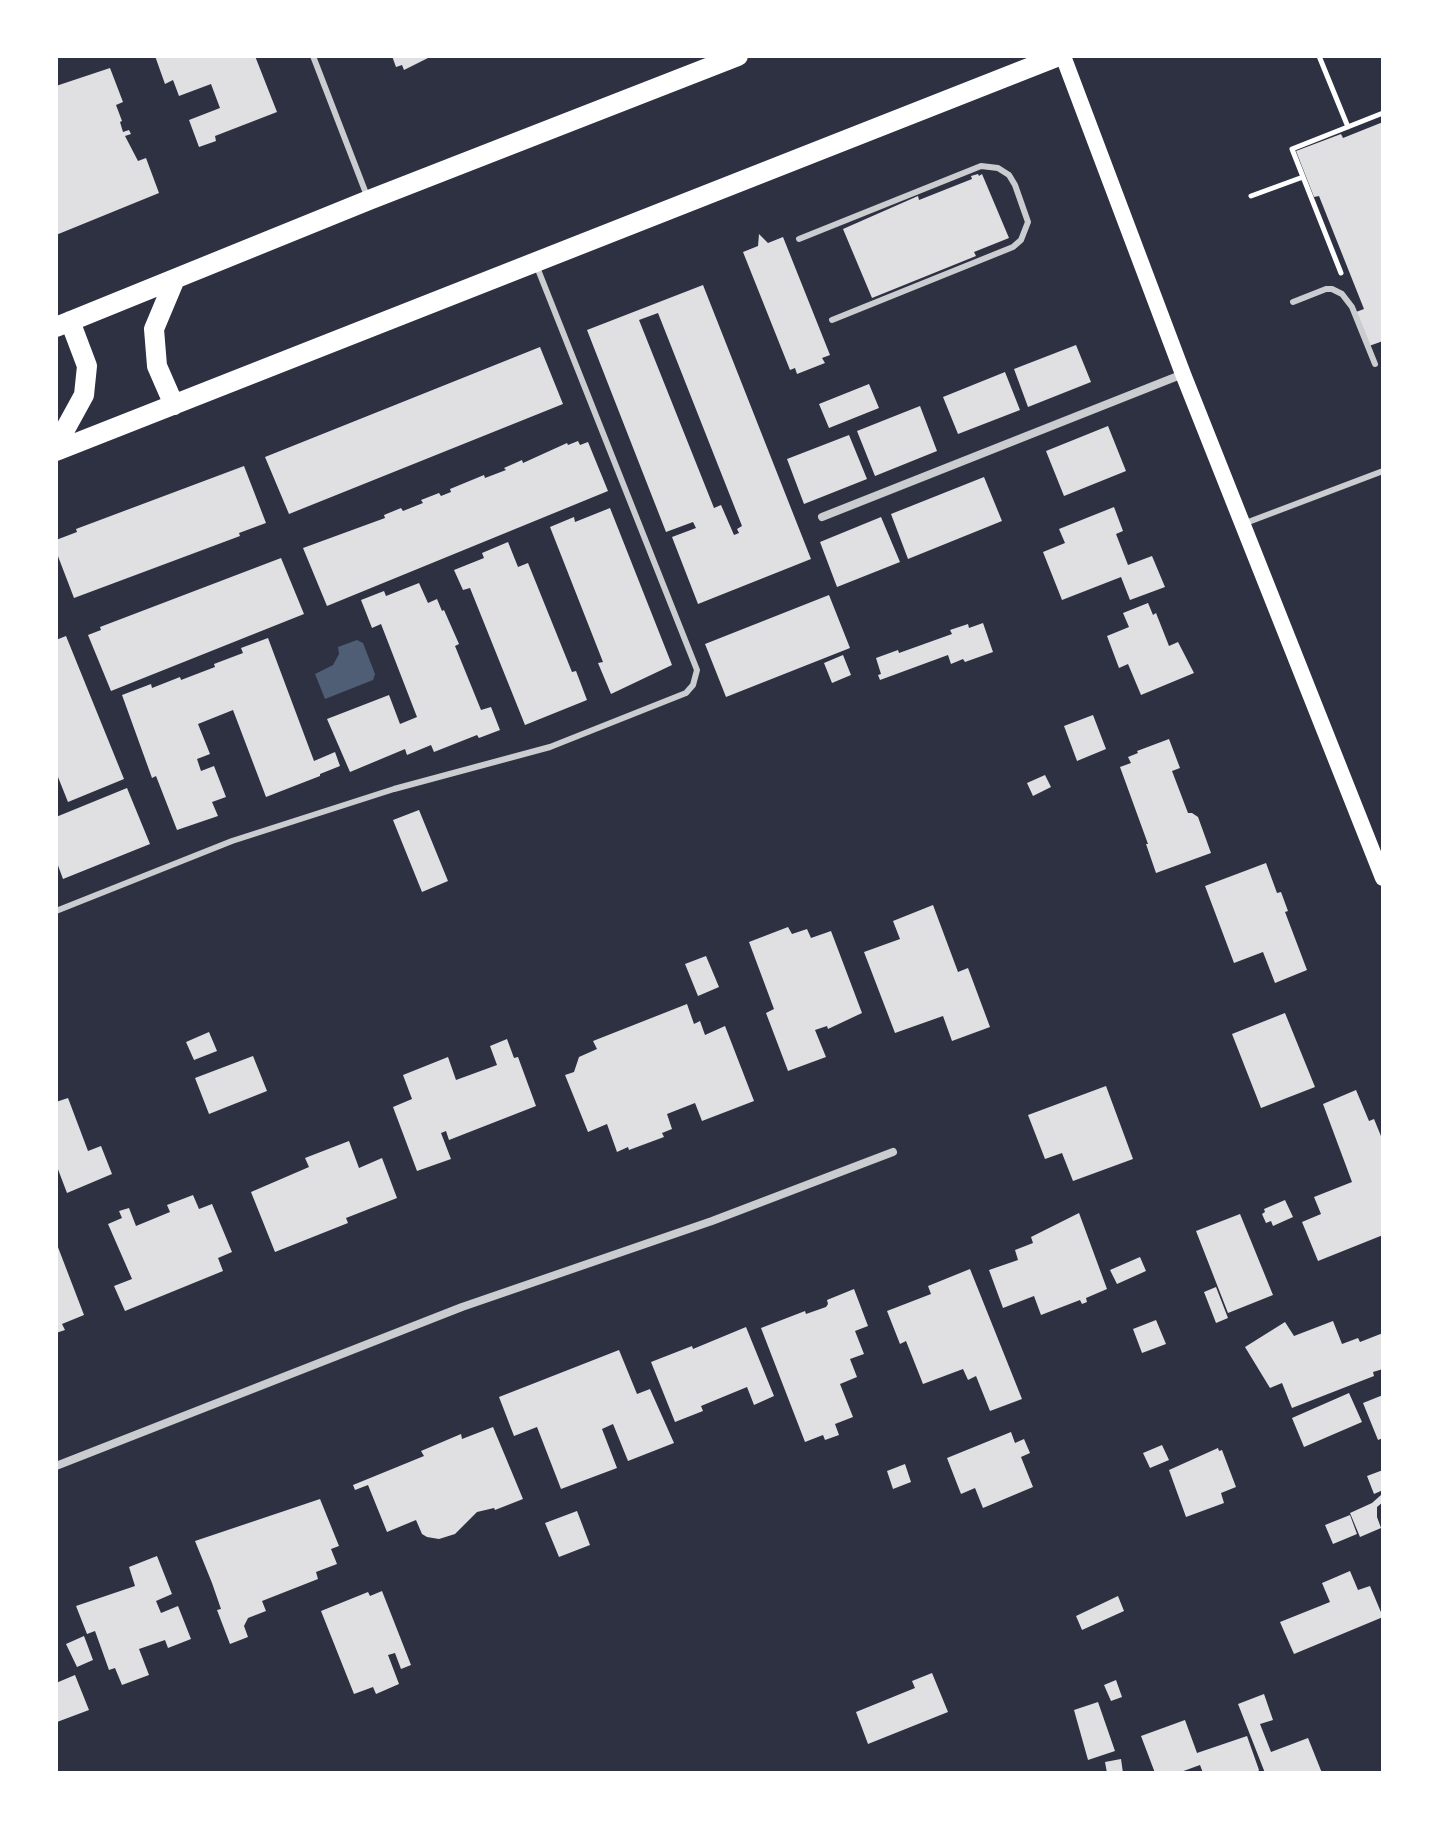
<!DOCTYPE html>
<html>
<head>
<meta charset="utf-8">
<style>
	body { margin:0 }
	#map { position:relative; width:1439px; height:1829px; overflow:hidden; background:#2d3142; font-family:"Public Sans",sans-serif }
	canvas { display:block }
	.frame { position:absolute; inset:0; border:58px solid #fff; pointer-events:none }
</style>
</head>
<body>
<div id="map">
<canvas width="1439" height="1829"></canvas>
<div class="frame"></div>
</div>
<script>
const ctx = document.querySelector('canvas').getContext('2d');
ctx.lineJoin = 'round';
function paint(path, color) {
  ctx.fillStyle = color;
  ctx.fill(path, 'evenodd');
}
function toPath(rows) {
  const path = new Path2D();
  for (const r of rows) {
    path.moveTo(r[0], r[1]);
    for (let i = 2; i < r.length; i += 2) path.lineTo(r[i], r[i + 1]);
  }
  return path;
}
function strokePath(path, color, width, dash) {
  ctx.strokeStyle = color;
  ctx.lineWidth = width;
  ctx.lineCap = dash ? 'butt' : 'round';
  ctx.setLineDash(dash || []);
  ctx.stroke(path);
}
paint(toPath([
	[357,640,363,643,375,674,373,680,325,699,315,674,333,665,339,654,338,647]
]), '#4f5d75');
paint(toPath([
	[155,56,255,56,277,112,215,136,216,141,199,147,189,120,220,108,211,84,179,96,173,80,165,84],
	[392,56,432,56,404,70,402,65,396,67],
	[110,68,123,102,116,105,122,121,120,122,123,132,129,130,131,134,125,136,138,161,146,158,159,193,56,235,56,86],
	[1383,122,1383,341,1369,346,1356,312,1364,309,1319,196,1314,197,1296,151,1341,134,1343,138],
	[978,174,979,176,982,174,1009,238,974,252,976,256,872,298,843,229,918,196,919,200,972,179,971,176],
	[759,234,768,243,783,237,830,355,822,358,825,363,797,374,795,368,790,370,743,252,758,246],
	[703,285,811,559,698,604,672,537,696,528,693,522,666,532,587,330],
	[658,313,742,526,737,529,739,533,734,535,721,505,714,508,639,320],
	[1076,345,1091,382,1028,407,1014,369],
	[540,347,563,404,289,514,265,457],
	[1005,372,1020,410,958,434,943,397],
	[869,384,879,408,829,428,819,404],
	[920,406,937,451,875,476,857,431],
	[1108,426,1126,471,1064,496,1046,451],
	[849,435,867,479,804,504,787,459],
	[578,441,580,445,588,442,608,491,327,606,303,548,385,518,384,515,401,508,403,511,423,503,421,500,439,493,441,496,451,492,450,489,484,475,485,478,506,470,504,468,522,460,523,463,567,443,568,445],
	[244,466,266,523,239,533,240,536,74,598,56,551,56,540,77,532,76,529],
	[984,477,1002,521,908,559,891,514],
	[1114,507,1123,531,1116,534,1128,565,1152,556,1165,587,1130,600,1121,577,1062,600,1043,552,1065,543,1059,529],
	[610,508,672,665,611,694,598,663,603,662,550,527,574,517,575,522],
	[881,517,900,562,837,587,820,542],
	[508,542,518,567,528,563,572,672,576,671,587,700,525,725,470,588,463,590,454,570,484,558,482,553],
	[281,558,304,614,111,691,88,635,101,630,100,627],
	[419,583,428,603,437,599,442,611,444,610,459,644,455,646,481,710,491,707,500,730,479,738,477,735,434,752,431,745,407,755,405,749,350,772,327,719,389,695,400,724,417,717,381,624,372,628,361,600,384,591,386,596],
	[829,595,850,648,726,697,705,644],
	[1148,603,1153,615,1156,613,1169,646,1178,642,1194,673,1141,695,1128,664,1119,668,1107,636,1129,627,1123,613],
	[983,623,993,652,965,662,963,659,951,664,948,655,880,680,878,675,881,674,876,658,898,650,899,653,952,634,950,630,968,624,969,628],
	[66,636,124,779,68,802,56,772,56,640],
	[268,638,314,761,335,752,340,766,320,774,320,776,266,797,233,710,198,724,210,754,197,759,201,771,214,766,226,797,212,802,218,816,177,830,156,776,152,778,122,695,151,684,152,688,180,677,181,680,215,667,214,664,243,653,241,648],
	[843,655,851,675,832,683,824,663],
	[1093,715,1106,749,1077,761,1064,726],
	[1169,739,1180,768,1172,771,1188,813,1192,813,1198,817,1211,853,1156,873,1146,844,1148,844,1120,767,1131,763,1128,757,1138,753,1137,751],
	[1045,775,1051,787,1033,796,1027,783],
	[127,788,150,844,63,879,56,860,56,817],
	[419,810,448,881,422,892,393,820],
	[1266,863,1277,893,1281,892,1288,911,1285,912,1307,970,1275,983,1263,952,1234,963,1205,886],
	[933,905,958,972,968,968,990,1027,952,1041,943,1016,895,1033,864,952,900,939,893,921],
	[788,927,792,934,807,929,811,938,831,931,862,1013,828,1029,827,1026,815,1030,826,1057,788,1071,766,1013,774,1009,749,942],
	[706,956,719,987,698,996,685,964],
	[687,1004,694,1024,700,1021,705,1035,725,1026,754,1101,702,1121,695,1103,667,1114,672,1129,662,1133,664,1137,629,1150,628,1147,617,1152,607,1124,588,1132,565,1075,574,1072,579,1057,597,1049,593,1041],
	[1285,1013,1315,1087,1261,1108,1232,1034],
	[209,1032,217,1051,194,1060,186,1042],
	[507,1039,514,1058,518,1057,536,1106,449,1140,446,1131,441,1133,451,1159,417,1171,393,1107,412,1099,403,1075,448,1057,456,1080,497,1065,490,1046],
	[253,1056,267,1091,209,1114,195,1078],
	[1106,1086,1133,1159,1073,1181,1062,1153,1045,1159,1028,1115],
	[1356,1090,1369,1121,1374,1119,1383,1141,1383,1235,1318,1261,1302,1222,1321,1214,1314,1197,1352,1182,1323,1104],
	[68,1098,88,1151,101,1146,112,1174,67,1193,56,1164,56,1102],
	[349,1141,359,1168,382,1158,397,1198,346,1218,348,1223,275,1252,251,1192,309,1167,305,1158],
	[193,1195,199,1209,212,1204,232,1252,218,1258,223,1271,125,1311,114,1286,132,1279,108,1224,122,1218,119,1211,129,1208,136,1226,170,1212,167,1205],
	[1285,1200,1293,1217,1273,1226,1271,1221,1266,1223,1262,1214,1265,1212,1264,1209],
	[1079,1213,1107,1289,1086,1298,1087,1302,1082,1304,1080,1300,1041,1315,1034,1296,1003,1308,989,1270,1018,1260,1015,1250,1033,1243,1031,1237],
	[1240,1214,1273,1295,1228,1313,1196,1231],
	[56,1242,84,1315,62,1324,65,1330,56,1333],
	[1140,1257,1146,1271,1117,1284,1110,1270],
	[970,1269,1022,1399,990,1411,976,1376,968,1380,963,1369,923,1384,906,1341,900,1344,887,1311,931,1294,928,1286],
	[1216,1287,1228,1318,1216,1323,1204,1292],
	[854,1289,868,1326,855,1331,864,1354,850,1359,857,1377,840,1384,853,1417,835,1424,839,1435,825,1440,823,1435,805,1442,761,1328,805,1311,806,1314,826,1307,828,1304,827,1300],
	[1156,1320,1166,1344,1142,1353,1133,1329],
	[1333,1321,1342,1344,1358,1338,1360,1342,1383,1333,1383,1369,1373,1372,1374,1376,1292,1408,1282,1383,1270,1388,1245,1347,1285,1322,1294,1336],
	[746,1327,774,1396,754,1405,747,1387,701,1406,703,1411,675,1422,651,1362,692,1346,693,1349],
	[619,1350,637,1394,650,1389,674,1443,628,1461,613,1424,602,1429,617,1468,561,1489,537,1427,514,1436,499,1397],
	[1349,1393,1362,1422,1304,1447,1292,1418],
	[1383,1395,1383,1438,1378,1440,1363,1403],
	[493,1427,523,1499,495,1510,494,1508,477,1512,455,1534,439,1539,427,1537,422,1534,416,1520,387,1532,368,1485,355,1490,353,1485,424,1456,421,1451,461,1434,462,1439],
	[1011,1432,1015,1443,1024,1439,1030,1453,1021,1457,1033,1487,983,1508,975,1488,961,1494,947,1458],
	[1162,1445,1169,1460,1150,1468,1143,1453],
	[1218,1448,1219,1451,1222,1450,1236,1487,1221,1493,1224,1503,1186,1517,1169,1470],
	[905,1464,911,1482,893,1489,887,1471],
	[1383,1470,1383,1490,1374,1494,1367,1476],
	[1381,1495,1383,1502,1377,1507,1377,1517,1381,1528,1360,1537,1350,1513,1372,1503],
	[320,1499,339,1546,331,1549,337,1564,316,1572,318,1579,262,1601,266,1611,248,1618,244,1626,248,1637,230,1644,217,1610,221,1609,212,1583,195,1541],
	[577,1511,590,1545,559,1557,545,1523],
	[1350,1515,1357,1534,1333,1544,1325,1525],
	[157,1556,172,1594,156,1601,161,1613,178,1606,191,1639,168,1648,165,1640,139,1649,149,1675,122,1685,115,1668,109,1670,95,1631,87,1634,76,1606,135,1586,129,1567],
	[1350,1571,1358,1590,1370,1586,1383,1617,1294,1654,1280,1622,1330,1602,1322,1583],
	[382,1591,411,1665,401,1669,395,1653,388,1655,399,1684,376,1694,373,1687,354,1694,321,1611,368,1592,370,1596],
	[1118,1596,1124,1611,1082,1630,1076,1616],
	[84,1636,93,1660,77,1667,66,1644],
	[932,1673,948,1712,868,1744,856,1712,915,1688,912,1681],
	[75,1675,89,1710,57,1722,56,1683],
	[1116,1680,1122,1697,1111,1701,1104,1685],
	[1264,1694,1273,1720,1260,1724,1271,1752,1308,1738,1322,1773,1265,1773,1238,1704],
	[1098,1702,1115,1751,1088,1760,1074,1710],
	[1185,1720,1197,1753,1247,1736,1259,1770,1257,1773,1203,1773,1200,1765,1178,1773,1155,1773,1141,1736],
	[1121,1759,1123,1773,1107,1773,1105,1762]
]), '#e0e0e3');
strokePath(toPath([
	[1319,56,1348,127],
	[1251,196,1303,177],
	[1341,273,1292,149,1383,113]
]), '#fff', 5);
strokePath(toPath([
	[313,56,367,196],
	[799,239,981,166,998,168,1009,175,1015,185,1028,222,1021,240,1013,247,832,320],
	[1293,302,1326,289,1332,289,1342,294,1352,307,1375,364],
	[1243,524,1383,471],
	[56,911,232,841,394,789,550,747,686,693,693,685,697,670,537,267]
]), '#caccd0', 6);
strokePath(toPath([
	[822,517,1183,374],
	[56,1466,462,1307,712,1221,893,1152]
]), '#caccd0', 8);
strokePath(toPath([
	[1063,56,1183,374,1383,878]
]), '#fff', 16);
strokePath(toPath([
	[56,327,369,200,738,56],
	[174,405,157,366,154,329,175,279],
	[56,446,84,395,87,366,70,321],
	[56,451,1059,56]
]), '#fff', 20);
</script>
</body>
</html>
